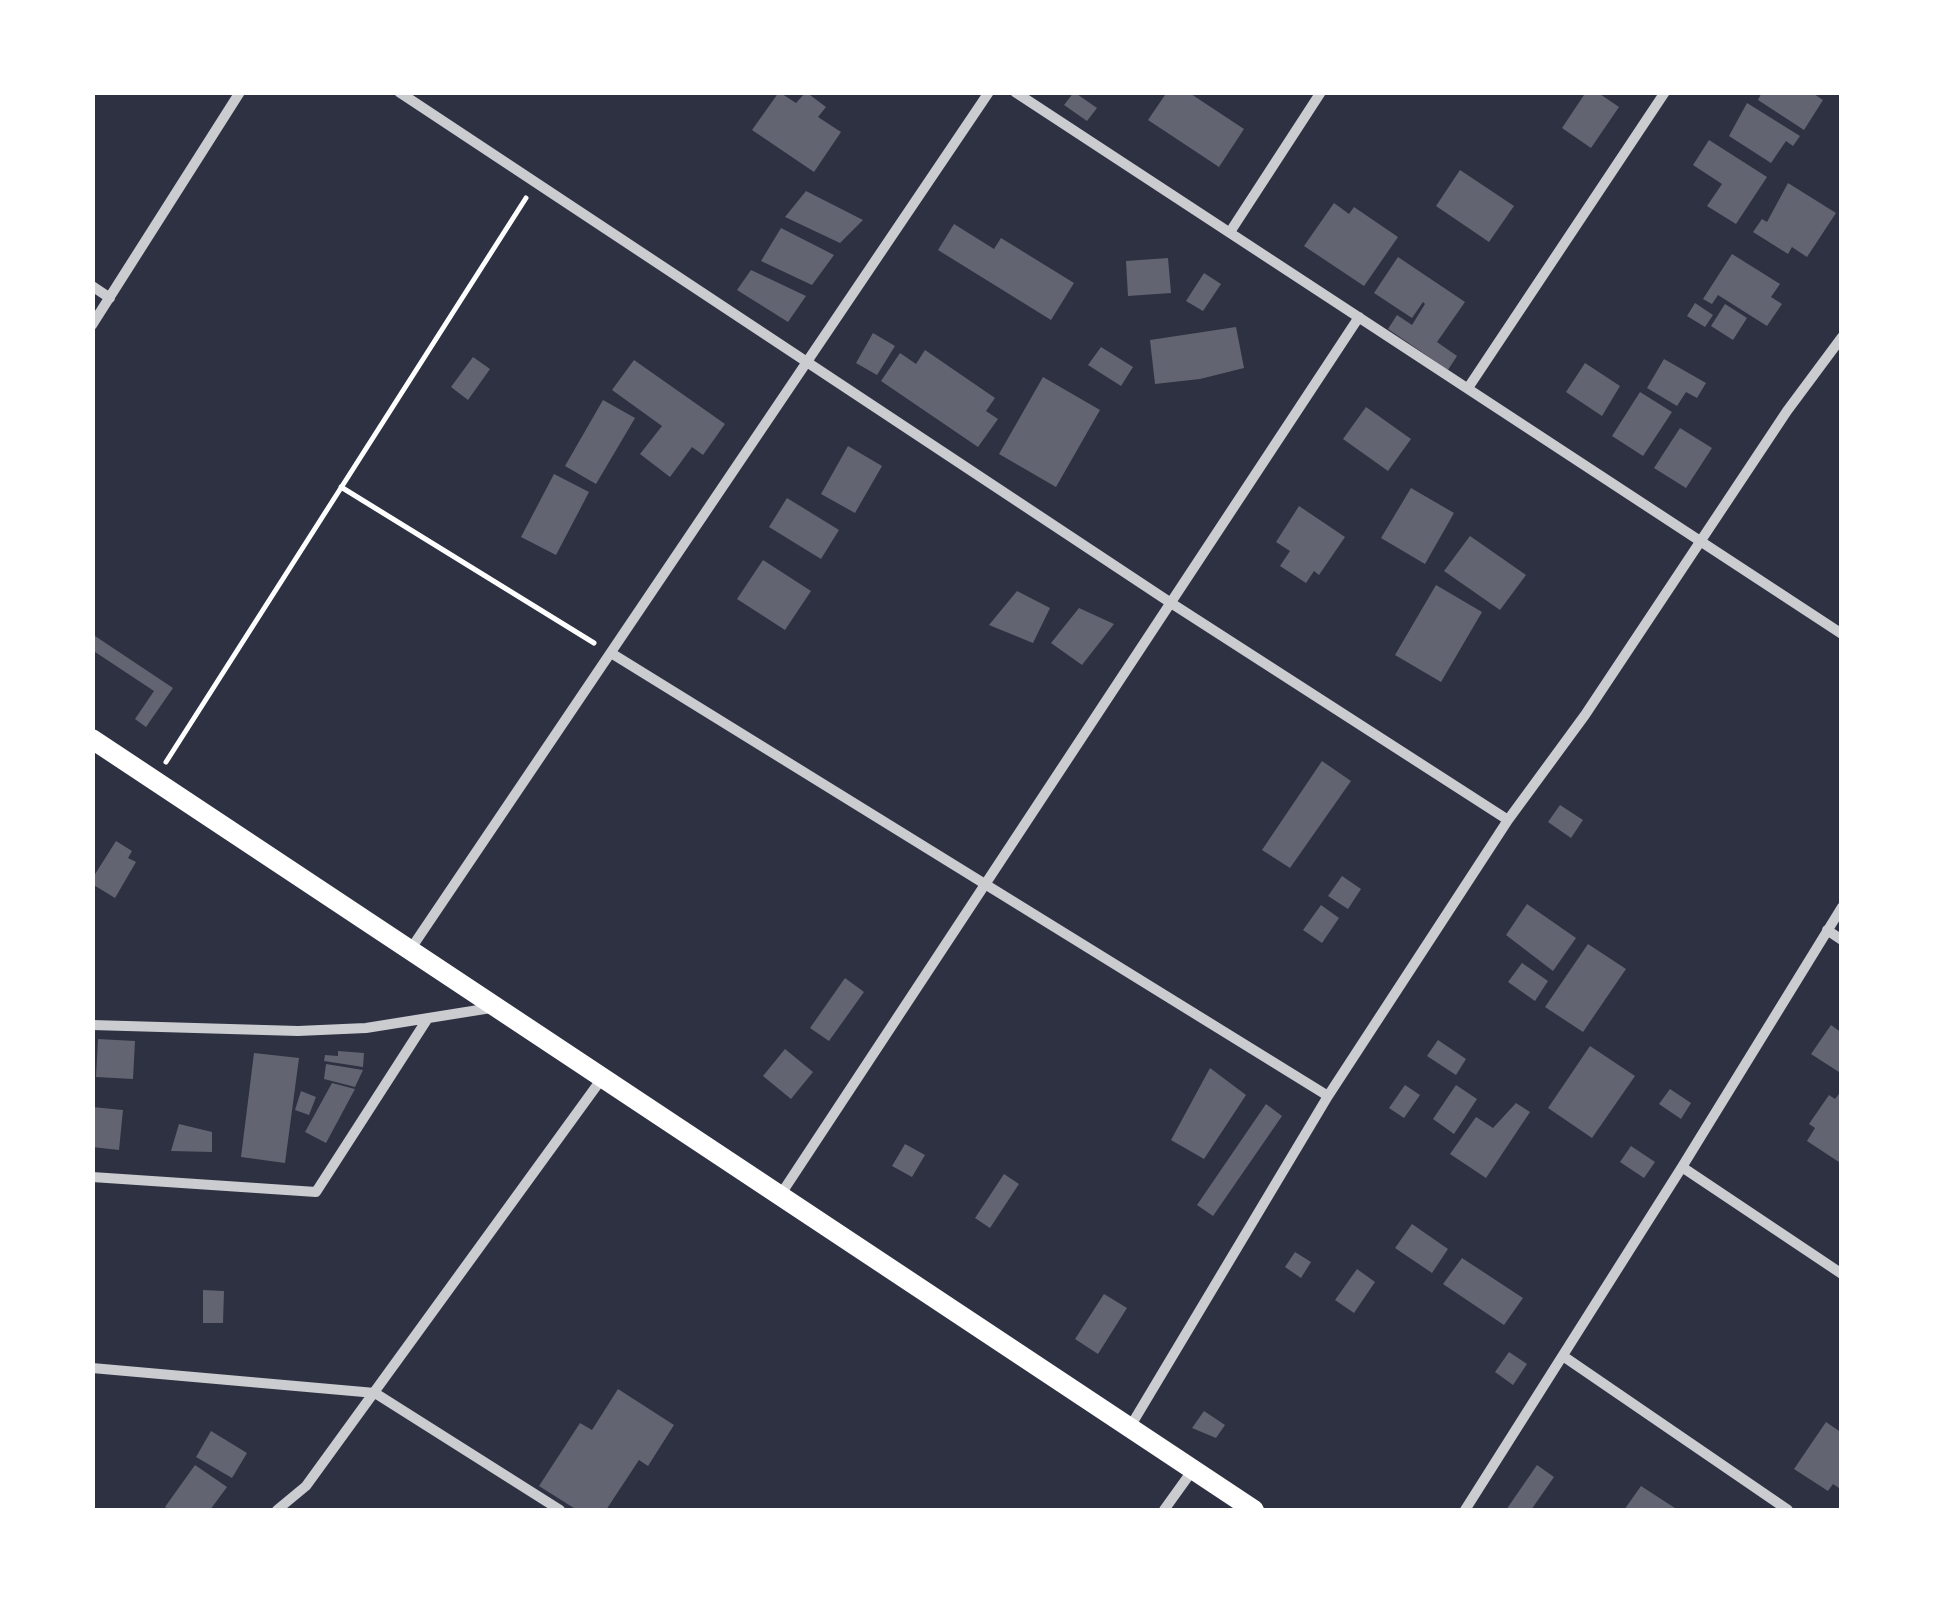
<!DOCTYPE html>
<html>
<head>
<meta charset="utf-8">
<style>
	body { margin:0 }
	#map { position:relative; width:1934px; height:1603px; overflow:hidden; background:#2d3142; font-family:Quicksand,sans-serif }
	canvas { display:block }
	.frame { position:absolute; inset:0; border:95px solid #fff; pointer-events:none }
</style>
</head>
<body>
<div id="map">
<canvas width="1934" height="1603"></canvas>
<div class="frame"></div>
</div>
<script>
const ctx = document.querySelector('canvas').getContext('2d');
ctx.lineJoin = 'round';
function paint(path, color) {
  ctx.fillStyle = color;
  ctx.fill(path, 'evenodd');
}
function toPath(rows) {
  const path = new Path2D();
  for (const r of rows) {
    path.moveTo(r[0], r[1]);
    for (let i = 2; i < r.length; i += 2) path.lineTo(r[i], r[i + 1]);
  }
  return path;
}
function strokePath(path, color, width, dash) {
  ctx.strokeStyle = color;
  ctx.lineWidth = width;
  ctx.lineCap = dash ? 'butt' : 'round';
  ctx.setLineDash(dash || []);
  ctx.stroke(path);
}
paint(toPath([
	[779,92,796,103,806,92,826,107,818,117,841,132,814,172,752,130],
	[1074,92,1097,108,1087,121,1064,105],
	[1167,92,1188,92,1244,129,1219,167,1148,120],
	[1586,92,1597,92,1619,107,1591,148,1562,128],
	[1762,92,1811,92,1823,100,1804,130,1758,100],
	[1747,103,1800,136,1793,146,1786,141,1771,163,1729,136],
	[1709,140,1767,177,1736,224,1707,206,1722,184,1693,165],
	[1460,170,1514,206,1489,242,1436,206],
	[1788,183,1836,213,1807,257,1792,247,1788,254,1753,232,1762,219,1767,222],
	[806,191,863,220,840,243,785,217],
	[1334,203,1349,214,1354,207,1398,237,1364,286,1304,246],
	[954,224,994,249,1001,238,1074,283,1051,320,938,250],
	[781,228,834,255,812,285,761,261],
	[1732,254,1780,284,1771,297,1782,304,1767,326,1718,295,1712,304,1703,299],
	[1398,257,1465,302,1437,342,1457,356,1448,370,1388,329,1397,315,1412,325,1425,304,1423,302,1412,318,1374,293],
	[1168,258,1171,293,1128,296,1126,261],
	[751,270,806,296,788,322,737,290],
	[1204,273,1221,284,1203,311,1186,301],
	[1695,303,1713,315,1705,327,1687,316],
	[1725,304,1747,318,1733,340,1711,326],
	[1236,327,1244,368,1200,379,1155,384,1150,340],
	[873,333,895,346,877,375,856,363],
	[1101,347,1133,367,1121,386,1088,365],
	[925,350,995,398,986,411,998,419,978,447,881,381,900,353,916,364],
	[473,357,490,369,468,400,451,387],
	[1664,359,1706,383,1697,398,1686,392,1677,406,1647,388],
	[634,360,725,424,703,455,692,447,670,477,640,454,662,426,612,390],
	[1585,363,1620,386,1602,416,1566,392],
	[1043,377,1100,410,1056,487,999,454],
	[1640,392,1672,412,1643,456,1612,436],
	[603,400,635,418,596,484,565,466],
	[1366,407,1411,439,1388,471,1343,439],
	[1680,428,1712,448,1686,488,1654,468],
	[848,446,882,466,855,513,821,494],
	[554,474,589,492,556,555,521,537],
	[1411,488,1454,513,1425,564,1381,538],
	[787,498,839,530,821,559,769,527],
	[1299,506,1345,537,1319,575,1314,571,1306,583,1280,566,1290,551,1276,542],
	[1470,536,1526,575,1500,610,1444,571],
	[763,560,811,591,785,630,737,599],
	[1436,585,1482,612,1441,682,1395,655],
	[1017,591,1050,608,1033,643,989,625],
	[1079,608,1114,624,1082,665,1051,643],
	[92,634,173,688,146,727,135,719,154,691,92,650],
	[1322,761,1351,781,1290,868,1262,850],
	[1560,805,1583,820,1571,838,1548,822],
	[116,841,132,851,128,858,136,862,115,898,92,884,92,879],
	[1342,876,1361,889,1348,909,1328,896],
	[1527,904,1576,938,1553,971,1506,935],
	[1321,905,1339,918,1322,943,1303,930],
	[1588,944,1626,969,1583,1032,1545,1007],
	[1522,963,1548,981,1535,1001,1508,982],
	[845,978,864,992,829,1041,810,1028],
	[1831,1025,1842,1033,1842,1074,1811,1054],
	[98,1039,135,1041,133,1079,96,1077],
	[1438,1040,1466,1059,1456,1075,1427,1056],
	[1590,1046,1635,1076,1592,1138,1548,1108],
	[785,1049,813,1072,791,1099,763,1076],
	[338,1051,364,1053,363,1067,324,1061,325,1055,338,1056],
	[254,1053,299,1058,285,1163,241,1157],
	[326,1064,363,1070,355,1087,324,1079],
	[1210,1068,1246,1095,1204,1159,1171,1140],
	[332,1083,355,1089,326,1143,305,1132],
	[1405,1085,1420,1095,1404,1118,1389,1108],
	[1456,1085,1477,1099,1454,1134,1433,1119],
	[1670,1089,1691,1103,1681,1119,1659,1104],
	[1842,1090,1842,1164,1807,1141,1815,1128,1809,1124,1829,1095,1835,1099],
	[301,1091,316,1097,309,1115,295,1110],
	[1516,1103,1530,1112,1486,1178,1450,1154,1476,1117,1493,1128],
	[1266,1104,1282,1116,1213,1216,1197,1205],
	[92,1107,123,1110,119,1150,92,1147],
	[179,1124,212,1132,212,1152,171,1151],
	[905,1144,925,1155,912,1177,892,1166],
	[1631,1146,1655,1162,1644,1178,1620,1162],
	[1004,1174,1019,1184,990,1228,975,1218],
	[1412,1224,1448,1249,1432,1273,1395,1248],
	[1295,1252,1311,1262,1301,1278,1285,1267],
	[1462,1258,1523,1298,1504,1325,1443,1284],
	[1357,1269,1375,1282,1354,1313,1335,1300],
	[203,1290,224,1291,223,1323,203,1323],
	[1104,1294,1127,1308,1098,1354,1075,1339],
	[1509,1352,1527,1364,1513,1385,1495,1372],
	[618,1389,674,1425,648,1466,639,1460,606,1510,577,1510,539,1486,580,1423,592,1430],
	[1204,1411,1225,1425,1216,1438,1192,1428],
	[1826,1422,1842,1433,1842,1490,1833,1484,1828,1491,1794,1469],
	[211,1431,247,1453,232,1478,196,1457],
	[195,1465,227,1487,210,1510,170,1510,165,1507],
	[1537,1465,1554,1477,1531,1510,1506,1510],
	[1641,1486,1678,1510,1624,1510]
]), '#626471');
strokePath(toPath([
	[341,487,594,643],
	[166,762,526,198]
]), '#fff', 5);
strokePath(toPath([
	[399,92,1171,603,1508,820],
	[1015,92,1842,634],
	[1230,232,1321,92],
	[92,286,110,298],
	[92,325,240,92],
	[1468,388,1665,92],
	[611,653,1328,1096],
	[1827,930,1842,940],
	[410,950,989,92],
	[92,1025,298,1031,366,1028,491,1008],
	[1682,1167,1842,1274],
	[92,1177,316,1192,428,1018],
	[781,1194,1359,317],
	[1563,1356,1788,1510],
	[92,1368,375,1393,560,1510],
	[1130,1427,1328,1096,1508,820,1585,715,1787,411,1842,337],
	[277,1510,306,1486,603,1077],
	[1164,1510,1192,1471],
	[1465,1510,1682,1167,1842,907]
]), '#caccd0', 10);
strokePath(toPath([
	[92,739,1254,1510]
]), '#fff', 20);
</script>
</body>
</html>
